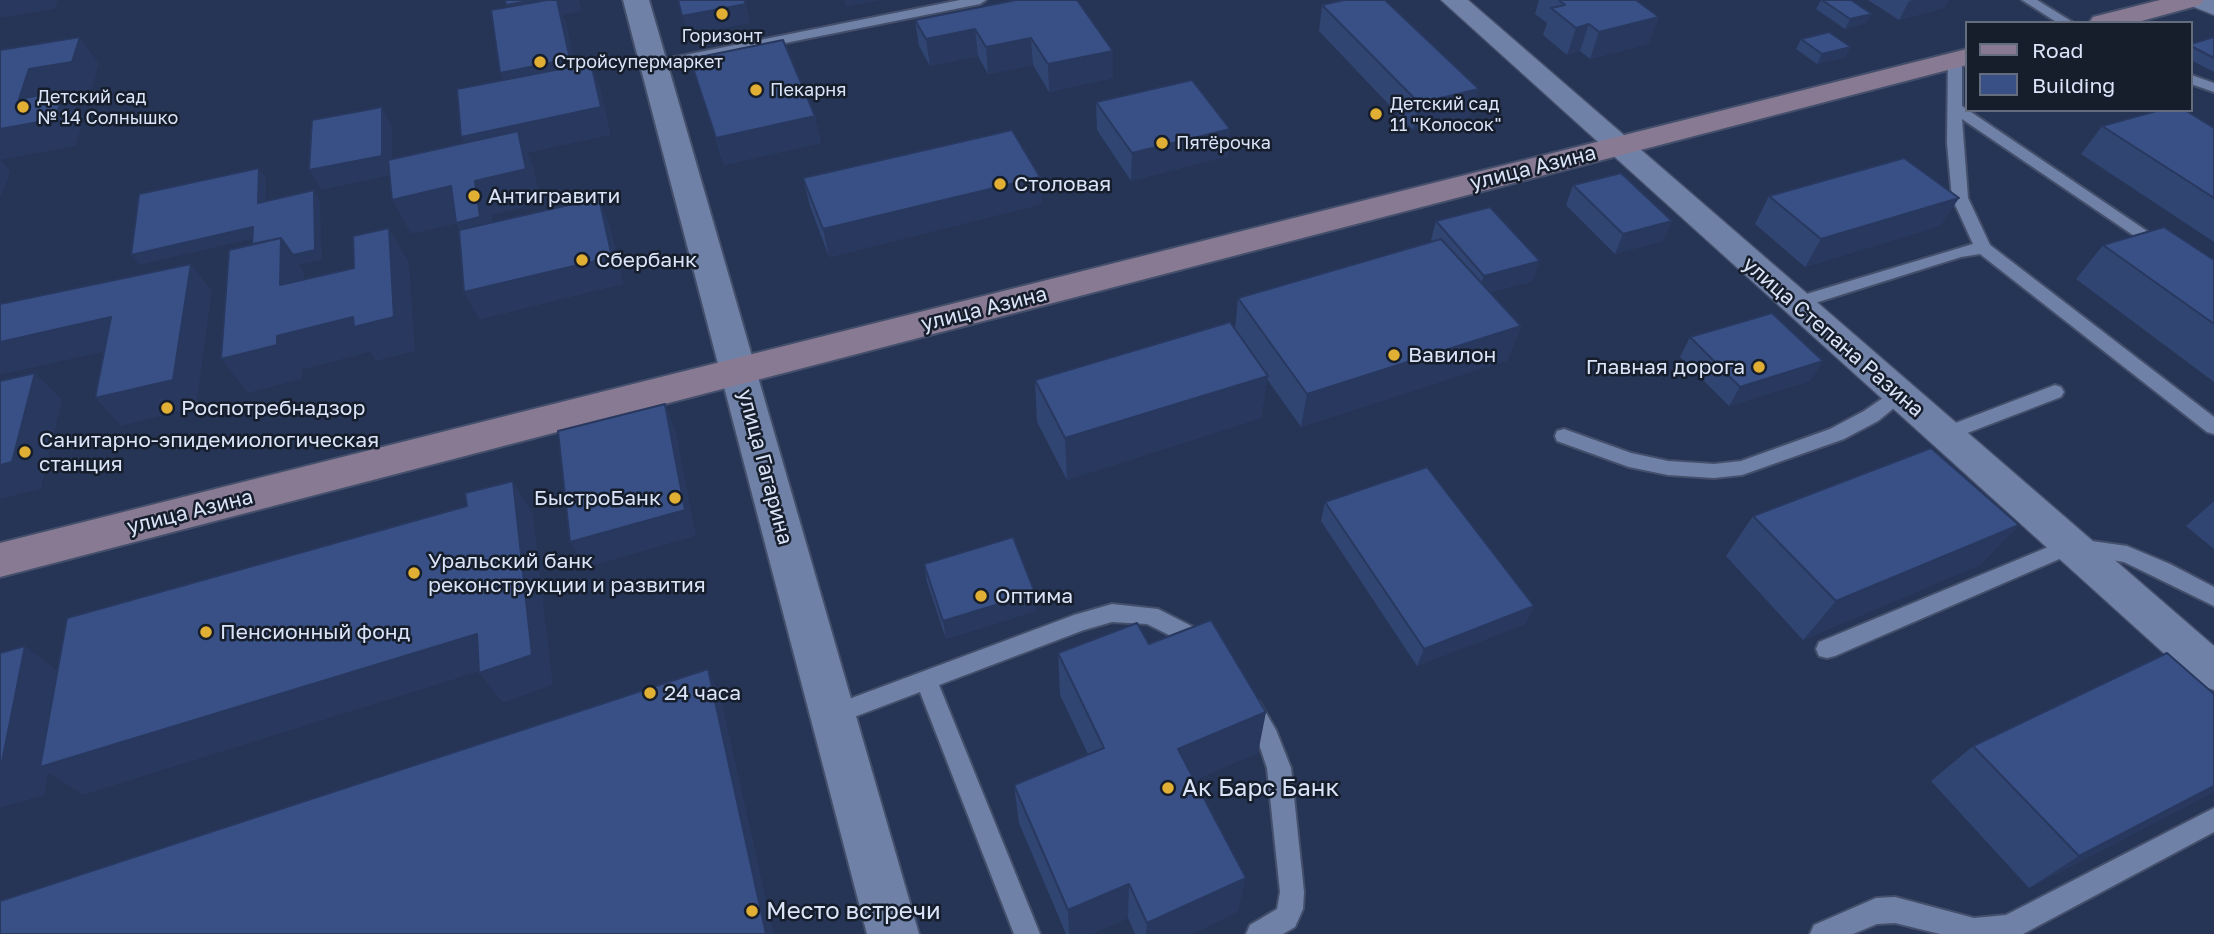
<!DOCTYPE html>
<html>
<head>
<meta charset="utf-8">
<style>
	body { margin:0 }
	#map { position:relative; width:2214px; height:934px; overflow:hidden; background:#263455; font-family:"Golos Text",sans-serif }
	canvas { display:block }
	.legend { position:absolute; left:1965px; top:21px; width:228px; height:91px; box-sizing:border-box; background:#161d2b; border:2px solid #646d7d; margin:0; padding:9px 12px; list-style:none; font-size:21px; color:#dae4f9 }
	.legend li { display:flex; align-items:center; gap:14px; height:35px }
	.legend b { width:35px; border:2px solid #646d7d }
</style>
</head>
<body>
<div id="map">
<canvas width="2214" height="934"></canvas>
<ul class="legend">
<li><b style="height:9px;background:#887a93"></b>Road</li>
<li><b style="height:19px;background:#395086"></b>Building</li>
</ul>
</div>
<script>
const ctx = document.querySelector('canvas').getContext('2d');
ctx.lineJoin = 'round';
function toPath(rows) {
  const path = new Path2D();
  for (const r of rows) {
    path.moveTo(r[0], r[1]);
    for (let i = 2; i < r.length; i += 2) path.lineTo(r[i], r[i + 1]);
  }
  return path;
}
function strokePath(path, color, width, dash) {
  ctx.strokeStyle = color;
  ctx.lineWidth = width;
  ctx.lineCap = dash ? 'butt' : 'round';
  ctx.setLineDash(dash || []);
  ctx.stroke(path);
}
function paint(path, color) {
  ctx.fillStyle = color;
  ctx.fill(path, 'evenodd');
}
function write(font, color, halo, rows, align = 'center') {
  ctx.font = font + ' "Golos Text",sans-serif';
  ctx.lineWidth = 5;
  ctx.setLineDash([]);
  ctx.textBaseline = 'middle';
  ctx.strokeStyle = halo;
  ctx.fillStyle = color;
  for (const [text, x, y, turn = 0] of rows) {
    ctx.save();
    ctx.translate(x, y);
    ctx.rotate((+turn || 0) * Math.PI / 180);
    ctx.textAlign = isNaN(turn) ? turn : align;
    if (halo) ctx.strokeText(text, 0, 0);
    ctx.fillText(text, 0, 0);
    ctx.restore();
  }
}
const service = toPath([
	[960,0,986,0,980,4,655,69,648,65,655,61,960,0],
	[2022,0,2037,0,2074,23,2058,23,2022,0],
	[1955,56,1962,60,1962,106,2172,248,2170,252,2158,252,1962,119,1968,198,1990,245,2214,417,2214,434,2207,432,1980,254,1961,257,1796,309,1790,307,1787,303,1790,299,1973,244,1952,198,1947,143,1948,60,1955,56],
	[2191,75,2214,83,2214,92,2191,84,2191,75],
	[2055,385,2061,387,2064,392,2061,397,1944,442,1937,440,1935,435,1937,430,2055,385],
	[1899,387,1905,389,1908,394,1905,399,1878,421,1844,439,1742,475,1714,478,1668,475,1629,467,1557,441,1555,436,1557,431,1564,429,1631,453,1668,461,1714,464,1741,461,1830,429,1864,411,1899,387],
	[2070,538,2127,546,2170,564,2214,587,2214,606,2124,562,2071,554,1835,656,1827,658,1819,656,1816,649,1819,642,2070,538],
	[1112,604,1158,609,1213,637,1216,644,1213,651,1205,653,1147,624,1112,622,1084,630,939,685,1040,934,1014,934,920,692,833,725,825,722,822,715,825,708,1074,615,1112,604],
	[1251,698,1259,701,1276,730,1291,768,1304,892,1303,909,1295,927,1283,934,1246,934,1250,925,1277,909,1280,892,1267,768,1258,741,1240,708,1243,701,1251,698],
	[2214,808,2214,832,2023,934,1940,934,1895,923,1877,924,1853,934,1810,934,1814,925,1876,898,1895,897,1974,918,2006,915,2214,808]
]);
const minor = toPath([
	[1441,0,1468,0,2214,646,2214,690,2199,685,1441,0],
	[2186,0,2214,0,2214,15,2189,5,2186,0]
]);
const tertiary = toPath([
	[623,0,649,0,919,934,867,934,623,0]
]);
const secondary = toPath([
	[2160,0,2204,0,2200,5,2134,23,2089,23,2093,17,2160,0],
	[1967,49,1967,65,0,577,0,543,1967,49]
]);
strokePath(service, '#444f6b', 4);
strokePath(minor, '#444f6b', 3);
strokePath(tertiary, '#444f6b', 4);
strokePath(secondary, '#444f6b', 4);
paint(service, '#7081a7');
paint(minor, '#7081a7');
paint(tertiary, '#7081a7');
paint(secondary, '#887a93');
paint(toPath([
	[1539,0,1636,0,1659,17,1648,44,1590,59,1580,51,1567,55,1543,35,1547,23,1535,14],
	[1821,0,1851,0,1867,23,1845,29,1816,9],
	[1868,0,1949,0,1944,8,1899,20],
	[1322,5,1471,116,1413,130,1319,31],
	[915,20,1113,51,1113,78,1049,92,1033,65,988,74,978,56,930,66,919,46],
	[2214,37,2214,72,2191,60,2191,44],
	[1801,39,1846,57,1817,64,1796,49],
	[690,59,815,116,821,143,724,165],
	[1096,102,1228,156,1131,181,1097,130],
	[2102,126,2214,128,2214,242,2081,154],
	[1040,177,1042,204,829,257,810,206,803,178],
	[1573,185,1672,221,1663,241,1615,254,1566,205],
	[1769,196,1959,198,1940,226,1805,267,1755,224],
	[1436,221,1533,281,1490,292,1521,326,1508,360,1301,427,1267,379,1261,418,1067,480,1037,422,1035,380,1235,329,1238,298,1432,242,1431,240],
	[2103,245,2214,260,2214,382,2076,279],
	[1690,337,1823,361,1810,381,1729,406,1680,357],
	[2214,501,2214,549,2186,526],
	[1325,502,1534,606,1525,624,1417,666,1321,521],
	[1753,516,2019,525,1980,565,1803,640,1726,556],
	[924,564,1036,611,946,639,927,582],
	[1149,644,1258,753,1195,780,1238,912,1191,934,1135,934,1128,918,1092,934,1066,934,1019,823,1014,785,1088,754,1060,695,1058,653],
	[2214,694,2214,792,2029,888,1931,781,1973,746]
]), '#314573');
paint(toPath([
	[0,0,58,0,55,9,0,18],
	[534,0,579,0,582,11,563,15,567,25,580,86,512,100,500,73,514,24,506,5],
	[844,0,881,0,845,7],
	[1913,0,1949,0,1944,8,1899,20,1909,1],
	[746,4,751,23,688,35,682,16],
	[1872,14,1867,23,1845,29,1850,19],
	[1659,17,1648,44,1590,59,1599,32],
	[1589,24,1580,51,1567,55,1576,28],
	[975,29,978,56,930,66,926,39],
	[80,37,99,64,92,89,66,94,84,118,76,146,1,160,11,172,0,199,0,129,29,69],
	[1031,38,1033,65,988,74,986,47],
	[1851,47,1846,57,1817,64,1822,54],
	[1113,51,1113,78,1049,92,1048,64],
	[591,63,601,90,611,135,528,153,533,165,541,203,492,215,497,252,473,257,456,224,411,234,392,200,475,181,474,164,461,137],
	[1479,89,1471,116,1413,130,1419,103],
	[382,107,392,126,393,175,321,190,309,170],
	[815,116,821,143,724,165,716,138],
	[1230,129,1228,156,1131,181,1132,153],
	[259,168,266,178,265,213,258,203],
	[1040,177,1042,204,829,257,823,229],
	[314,190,320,201,322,260,299,265,304,272,304,319,280,285,281,238],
	[599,198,610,225,624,284,479,320,464,292],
	[1959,198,1940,226,1805,267,1821,239],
	[1672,221,1663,241,1615,254,1623,234],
	[253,227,260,237,139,265,131,255],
	[389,228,409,262,415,351,376,361,370,352,302,370,302,379,248,393,221,359,277,336,353,317],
	[1540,261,1533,281,1477,295,1484,276],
	[191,264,212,291,196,407,121,426,95,398],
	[111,317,135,345,0,375,0,342],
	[1521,326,1508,360,1301,427,1307,394],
	[1823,361,1810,381,1729,406,1740,387],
	[35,373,62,400,41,489,0,499,0,465],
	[1268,376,1261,418,1067,480,1065,438],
	[665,404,676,431,696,536,585,568,570,542],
	[513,481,533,514,553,685,503,703,479,673],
	[2019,525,1980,565,1803,640,1836,601],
	[1035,593,1036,611,946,639,943,621],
	[1534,606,1525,624,1417,666,1424,649],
	[477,634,500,665,83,795,48,773,45,795,0,808,0,767,25,646,65,676],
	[708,669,720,694,774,934,766,934],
	[1266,712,1258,753,1175,789,1178,749],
	[2214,786,2214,792,2029,888,2079,856],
	[1246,878,1238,912,1191,934,1146,934,1147,923],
	[1129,884,1128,918,1092,934,1069,934,1068,910]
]), '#28385e');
const building = toPath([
	[505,0,534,0,506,5,505,0],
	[547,0,557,0,570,59,500,73,491,10,547,0],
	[678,0,744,0,746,4,682,16,678,0],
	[1016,0,1077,0,1113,51,1048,64,1031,38,986,47,975,29,926,39,915,20,1016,0],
	[1344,0,1385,0,1479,89,1419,103,1322,5,1344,0],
	[1559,0,1636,0,1659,17,1599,32,1589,24,1576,28,1551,8,1565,5,1559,0],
	[1822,0,1851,0,1872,14,1850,19,1822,0],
	[1829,32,1851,47,1822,54,1801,39,1829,32],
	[80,37,72,62,29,69,19,99,64,91,55,119,0,129,0,50,80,37],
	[2214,37,2214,58,2191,46,2191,44,2214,37],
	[783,40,815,116,716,138,690,59,783,40],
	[591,63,601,107,461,137,457,89,591,63],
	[1192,80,1230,129,1132,153,1096,102,1192,80],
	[382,107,382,156,309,170,312,120,382,107],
	[2160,110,2185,110,2214,128,2214,198,2102,126,2160,110],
	[1012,130,1040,177,823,229,803,178,1012,130],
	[518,131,526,169,475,181,480,217,456,223,451,186,392,200,388,160,518,131],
	[1904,158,1959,198,1821,239,1769,196,1904,158],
	[259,168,258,203,314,190,315,250,293,255,281,238,252,244,253,227,131,255,139,194,259,168],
	[1621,173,1672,221,1623,234,1573,185,1621,173],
	[599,198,612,257,464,292,459,230,599,198],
	[1490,207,1540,261,1484,276,1436,221,1490,207],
	[2164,227,2214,260,2214,324,2103,245,2164,227],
	[389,228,394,317,354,327,353,317,277,336,277,345,221,359,229,250,281,238,280,285,354,268,353,236,389,228],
	[1441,239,1521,326,1307,394,1238,298,1441,239],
	[191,264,173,380,95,398,111,317,0,342,0,304,191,264],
	[1772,313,1823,361,1740,387,1690,337,1772,313],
	[1230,322,1268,376,1065,438,1035,380,1230,322],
	[35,373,12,462,0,465,0,381,35,373],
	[665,404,685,510,570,542,558,431,665,404],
	[1931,448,2019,525,1836,601,1753,516,1931,448],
	[1427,467,1534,606,1424,649,1325,502,1427,467],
	[513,481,532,655,479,673,477,634,40,767,67,618,467,506,465,493,513,481],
	[1013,537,1035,593,943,621,924,564,1013,537],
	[1211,620,1266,712,1178,749,1246,878,1147,923,1129,884,1068,910,1014,785,1104,748,1058,653,1137,623,1149,644,1211,620],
	[25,646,1,767,0,767,0,653,25,646],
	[2167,653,2214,694,2214,786,2079,856,1973,746,2167,653],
	[708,669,766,934,0,934,0,901,708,669]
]);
paint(building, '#395086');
strokePath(building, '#28385e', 2);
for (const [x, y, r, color] of [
	[722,14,7,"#e1af34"],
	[540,62,7,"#e1af34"],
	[756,90,7,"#e1af34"],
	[23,107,7,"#e1af34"],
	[1376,114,7,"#e1af34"],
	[1162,143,7,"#e1af34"],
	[1000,184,7,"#e1af34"],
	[474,196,7,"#e1af34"],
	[582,260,7,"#e1af34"],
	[1394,355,7,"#e1af34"],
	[1759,367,7,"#e1af34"],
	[167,408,7,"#e1af34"],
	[25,452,7,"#e1af34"],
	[675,498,7,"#e1af34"],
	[414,573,7,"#e1af34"],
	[981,596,7,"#e1af34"],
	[206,632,7,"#e1af34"],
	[650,693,7,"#e1af34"],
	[1168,788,7,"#e1af34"],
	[752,911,7,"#e1af34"]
]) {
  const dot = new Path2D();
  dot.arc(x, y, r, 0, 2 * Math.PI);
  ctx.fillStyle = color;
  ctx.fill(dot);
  strokePath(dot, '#161d2b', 2.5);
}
write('18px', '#dae4f9', '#161d2b', [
	["Горизонт",722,36,"center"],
	["Стройсупермаркет",554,62],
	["Пекарня",770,90],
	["Детский сад",37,97],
	["№ 14 Солнышко",37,118],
	["Детский сад",1390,104],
	["11 \"Колосок\"",1390,125],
	["Пятёрочка",1176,143]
], 'left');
write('21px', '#dae4f9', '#161d2b', [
	["улица Азина",1533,168,-14],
	["улица Азина",984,309,-14],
	["улица Степана Разина",1833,337,41],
	["улица Гагарина",765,467,75],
	["улица Азина",190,512,-14]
]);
write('21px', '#dae4f9', '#161d2b', [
	["Столовая",1014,184],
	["Антигравити",488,196],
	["Сбербанк",596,260],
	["Вавилон",1408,355],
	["Главная дорога",1745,367,"right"],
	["Роспотребнадзор",181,408],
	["Санитарно-эпидемиологическая",39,440],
	["станция",39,464],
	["БыстроБанк",661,498,"right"],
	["Уральский банк",428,561],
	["реконструкции и развития",428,585],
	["Оптима",995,596],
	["Пенсионный фонд",220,632],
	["24 часа",664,693]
], 'left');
write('24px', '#dae4f9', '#161d2b', [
	["Ак Барс Банк",1182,788],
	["Место встречи",766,911]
], 'left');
</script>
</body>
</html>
